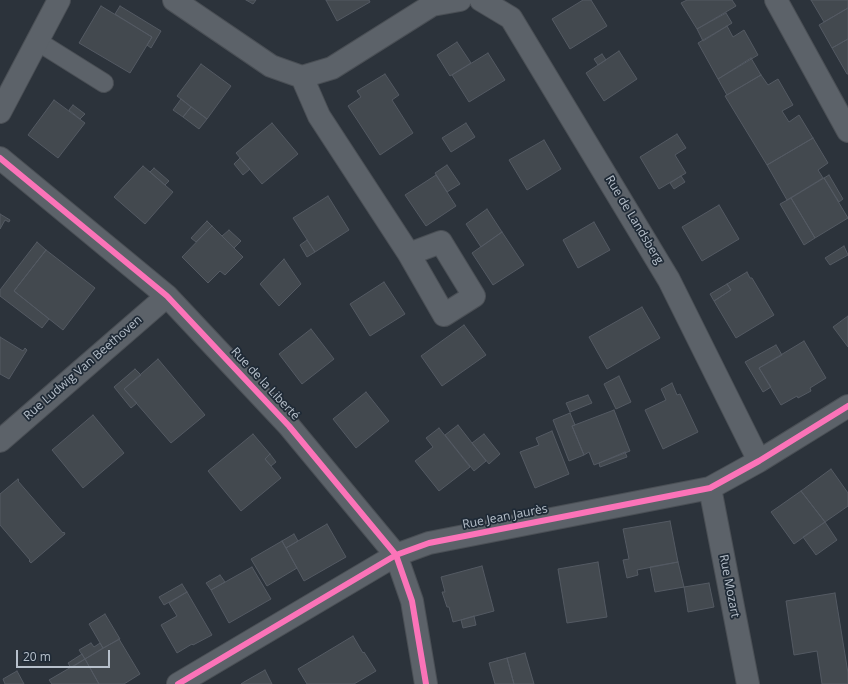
<!DOCTYPE html>
<html>
<head>
<meta charset="utf-8">
<style>
	body { margin:0 }
	#map { position:relative; width:848px; height:684px; overflow:hidden; background:#2c333b; font-family:"Open Sans",sans-serif }
	canvas { display:block }
	.scale { position:absolute; left:16px; top:650px; width:94px; height:18px; box-sizing:border-box; border:2px solid #b7c0cb; border-top:0; padding-left:5px; font-size:12px; line-height:14px; white-space:nowrap; color:#b7c0cb; -webkit-text-stroke:3px #1f2a36; paint-order:stroke }
</style>
</head>
<body>
<div id="map">
<canvas width="848" height="684"></canvas>
<div class="scale">20 m</div>
</div>
<script>
const ctx = document.querySelector('canvas').getContext('2d');
ctx.lineJoin = 'round';
function paint(path, color) {
  ctx.fillStyle = color;
  ctx.fill(path, 'evenodd');
}
function toPath(rows) {
  const path = new Path2D();
  for (const r of rows) {
    path.moveTo(r[0], r[1]);
    for (let i = 2; i < r.length; i += 2) path.lineTo(r[i], r[i + 1]);
  }
  return path;
}
function strokePath(path, color, width, dash) {
  ctx.strokeStyle = color;
  ctx.lineWidth = width;
  ctx.lineCap = dash ? 'butt' : 'round';
  ctx.setLineDash(dash || []);
  ctx.stroke(path);
}
function write(font, color, halo, rows, align = 'center') {
  ctx.font = font + ' "Open Sans",sans-serif';
  ctx.lineWidth = 3.5;
  ctx.setLineDash([]);
  ctx.textBaseline = 'middle';
  ctx.strokeStyle = halo;
  ctx.fillStyle = color;
  for (const [text, x, y, turn = 0] of rows) {
    ctx.save();
    ctx.translate(x, y);
    ctx.rotate((+turn || 0) * Math.PI / 180);
    ctx.textAlign = isNaN(turn) ? turn : align;
    if (halo) ctx.strokeText(text, 0, 0);
    ctx.fillText(text, 0, 0);
    ctx.restore();
  }
}
const building = toPath([
	[246,0,256,0,253,4,246,0],
	[326,0,369,0,370,2,337,21,326,0],
	[583,0,591,0,607,26,570,49,552,19,583,0],
	[687,0,732,0,736,6,697,29,681,3,687,0],
	[811,0,848,0,848,8,824,22,811,0],
	[101,6,152,37,130,73,79,43,101,6],
	[120,6,161,31,151,48,147,45,152,37,115,14,120,6],
	[848,8,848,39,832,48,819,25,848,8],
	[726,13,732,23,703,41,697,29,726,13],
	[727,26,733,37,744,30,758,55,718,79,698,43,727,26],
	[848,39,848,74,847,74,832,48,848,39],
	[457,42,471,63,450,76,437,55,457,42],
	[619,51,637,79,604,101,586,73,619,51],
	[488,53,505,80,469,102,452,75,488,53],
	[602,54,606,60,598,65,594,59,602,54],
	[751,58,761,75,727,95,718,79,751,58],
	[201,64,231,86,207,119,177,96,201,64],
	[385,74,399,95,392,100,413,133,380,155,348,106,361,97,357,91,385,74],
	[761,75,768,85,778,79,793,105,782,111,789,122,799,115,813,138,767,165,725,96,761,75],
	[181,99,191,107,183,117,173,110,181,99],
	[54,100,85,123,58,158,28,135,54,100],
	[73,105,85,114,80,119,69,110,73,105],
	[191,107,207,119,199,129,183,117,191,107],
	[272,123,298,154,262,184,236,153,272,123],
	[466,123,475,137,451,152,442,138,466,123],
	[677,134,686,148,675,155,686,173,659,189,640,157,677,134],
	[813,138,828,163,818,170,823,178,787,200,767,165,813,138],
	[544,140,561,169,527,190,509,160,544,140],
	[240,158,250,169,243,175,234,164,240,158],
	[447,165,460,184,447,192,435,173,447,165],
	[143,166,173,192,145,224,114,197,143,166],
	[154,168,169,181,165,185,150,172,154,168],
	[436,175,456,206,426,226,405,195,436,175],
	[829,175,843,199,839,202,824,178,829,175],
	[681,176,685,182,674,189,670,183,681,176],
	[824,178,848,218,815,238,791,198,824,178],
	[328,196,349,230,315,252,293,218,328,196],
	[791,198,815,238,804,245,780,204,791,198],
	[719,205,739,239,702,261,682,227,719,205],
	[487,209,502,232,481,247,466,224,487,209],
	[0,214,10,220,9,222,5,220,0,229,0,214],
	[207,221,212,226,196,242,191,238,207,221],
	[594,222,610,250,578,268,563,240,594,222],
	[212,226,243,257,225,275,220,271,208,283,182,257,212,226],
	[229,230,241,241,234,248,222,236,229,230],
	[502,232,524,265,493,285,472,253,502,232],
	[307,240,315,252,307,257,300,245,307,240],
	[37,242,46,250,14,291,49,319,42,328,0,296,0,290,37,242],
	[844,246,848,255,830,265,825,258,844,246],
	[46,250,95,288,63,330,14,291,46,250],
	[284,259,301,284,279,306,260,284,284,259],
	[747,272,750,278,752,278,774,315,736,338,714,301,731,290,727,284,747,272],
	[384,282,405,314,370,336,350,304,384,282],
	[727,284,731,290,714,301,710,294,727,284],
	[642,307,660,338,607,369,589,337,642,307],
	[848,316,848,347,833,327,848,316],
	[464,325,486,355,442,386,421,356,464,325],
	[311,329,334,359,302,384,279,354,311,329],
	[0,337,23,351,25,348,27,350,9,379,0,374,0,337],
	[804,341,826,378,810,388,811,391,798,398,797,396,781,405,759,368,804,341],
	[776,345,782,355,759,368,771,387,763,392,745,362,776,345],
	[158,359,205,415,171,443,124,389,158,359],
	[135,369,141,375,124,389,137,403,131,408,114,387,135,369],
	[619,376,631,402,616,409,604,384,619,376],
	[672,383,677,395,680,394,698,432,663,449,645,410,666,400,661,389,672,383],
	[366,392,389,421,356,448,333,419,366,392],
	[588,395,592,403,570,412,566,403,588,395],
	[614,410,630,451,594,465,589,452,584,455,572,426,614,410],
	[570,413,575,425,572,426,584,455,569,461,553,420,570,413],
	[93,415,124,453,83,488,52,450,93,415],
	[458,425,486,461,474,471,445,435,458,425],
	[439,428,470,467,439,491,415,461,433,447,426,438,439,428],
	[552,431,569,474,535,488,520,452,539,445,536,438,552,431],
	[253,434,270,454,265,459,281,478,241,511,208,471,253,434],
	[484,434,500,454,489,464,472,443,484,434],
	[625,452,627,457,600,467,599,463,625,452],
	[270,454,276,462,271,466,265,459,270,454],
	[831,469,848,493,848,506,825,522,801,491,831,469],
	[18,479,19,480,18,481,63,533,64,532,65,534,31,563,29,561,30,560,0,525,0,494,18,479],
	[801,491,825,522,794,544,771,512,801,491],
	[670,521,678,562,637,570,638,575,627,578,623,560,629,559,623,529,670,521],
	[825,522,837,540,816,555,803,537,825,522],
	[327,524,346,557,304,581,286,548,327,524],
	[294,534,298,541,286,548,282,541,294,534],
	[282,541,297,568,267,586,251,559,282,541],
	[598,562,607,617,567,623,558,569,598,562],
	[678,562,684,587,655,592,650,567,678,562],
	[482,566,494,611,453,622,449,607,447,607,442,592,445,592,441,577,482,566],
	[252,567,271,599,229,623,211,590,252,567],
	[220,575,225,582,211,590,206,583,220,575],
	[709,583,714,607,688,612,684,587,709,583],
	[182,584,187,592,164,605,159,597,182,584],
	[187,592,212,635,193,645,192,644,177,653,161,625,177,616,169,603,187,592],
	[835,593,848,673,848,684,822,684,817,651,794,655,786,601,835,593],
	[105,614,120,639,103,648,89,624,105,614],
	[474,616,476,625,463,628,461,620,474,616],
	[353,636,363,653,364,652,376,671,354,684,307,684,298,669,353,636],
	[119,639,140,674,124,684,99,684,85,659,119,639],
	[91,643,94,647,100,643,103,648,85,659,79,650,91,643],
	[525,653,534,684,514,684,507,658,525,653],
	[82,654,85,659,71,668,68,663,82,654],
	[507,658,514,684,495,684,489,663,507,658],
	[85,659,99,684,52,684,49,680,85,659],
	[265,670,272,684,241,684,244,682,265,670],
	[17,671,24,684,5,684,3,679,17,671]
]);
paint(building, '#43494f');
strokePath(building, '#545a63', 1);
const service = toPath([
	[37,41,104,83]
]);
const minor = toPath([
	[174,0,271,66,302,77,332,68,432,5,460,0],
	[481,0,511,18,669,280,759,461],
	[776,0,848,131],
	[302,77,319,116,409,254],
	[0,112,59,0],
	[0,158,167,296,289,426,396,555,412,601,426,684],
	[441,242,474,296,444,315,409,254,441,242],
	[0,441,167,296],
	[710,488,748,684],
	[178,684,396,555,429,543,710,488,759,461,848,406]
]);
strokePath(service, '#4a4f55', 20);
strokePath(minor, '#4a4f55', 24);
strokePath(service, '#5c6269', 18);
strokePath(minor, '#5c6269', 22);
strokePath(toPath([
	[0,158,167,296,289,426,396,555,412,601,426,684],
	[178,684,396,555,429,543,710,488,759,461,848,406]
]), '#fb73b8', 6);
write('12px', '#b7c0cb', '#1f2a36', [
	["Rue de Landsberg",634,220,59],
	["Rue Ludwig Van Beethoven",83,368,-41],
	["Rue de la Liberté",265,384,47],
	["Rue Jean Jaurès",505,517,-11],
	["Rue Mozart",729,586,79]
]);
</script>
</body>
</html>
